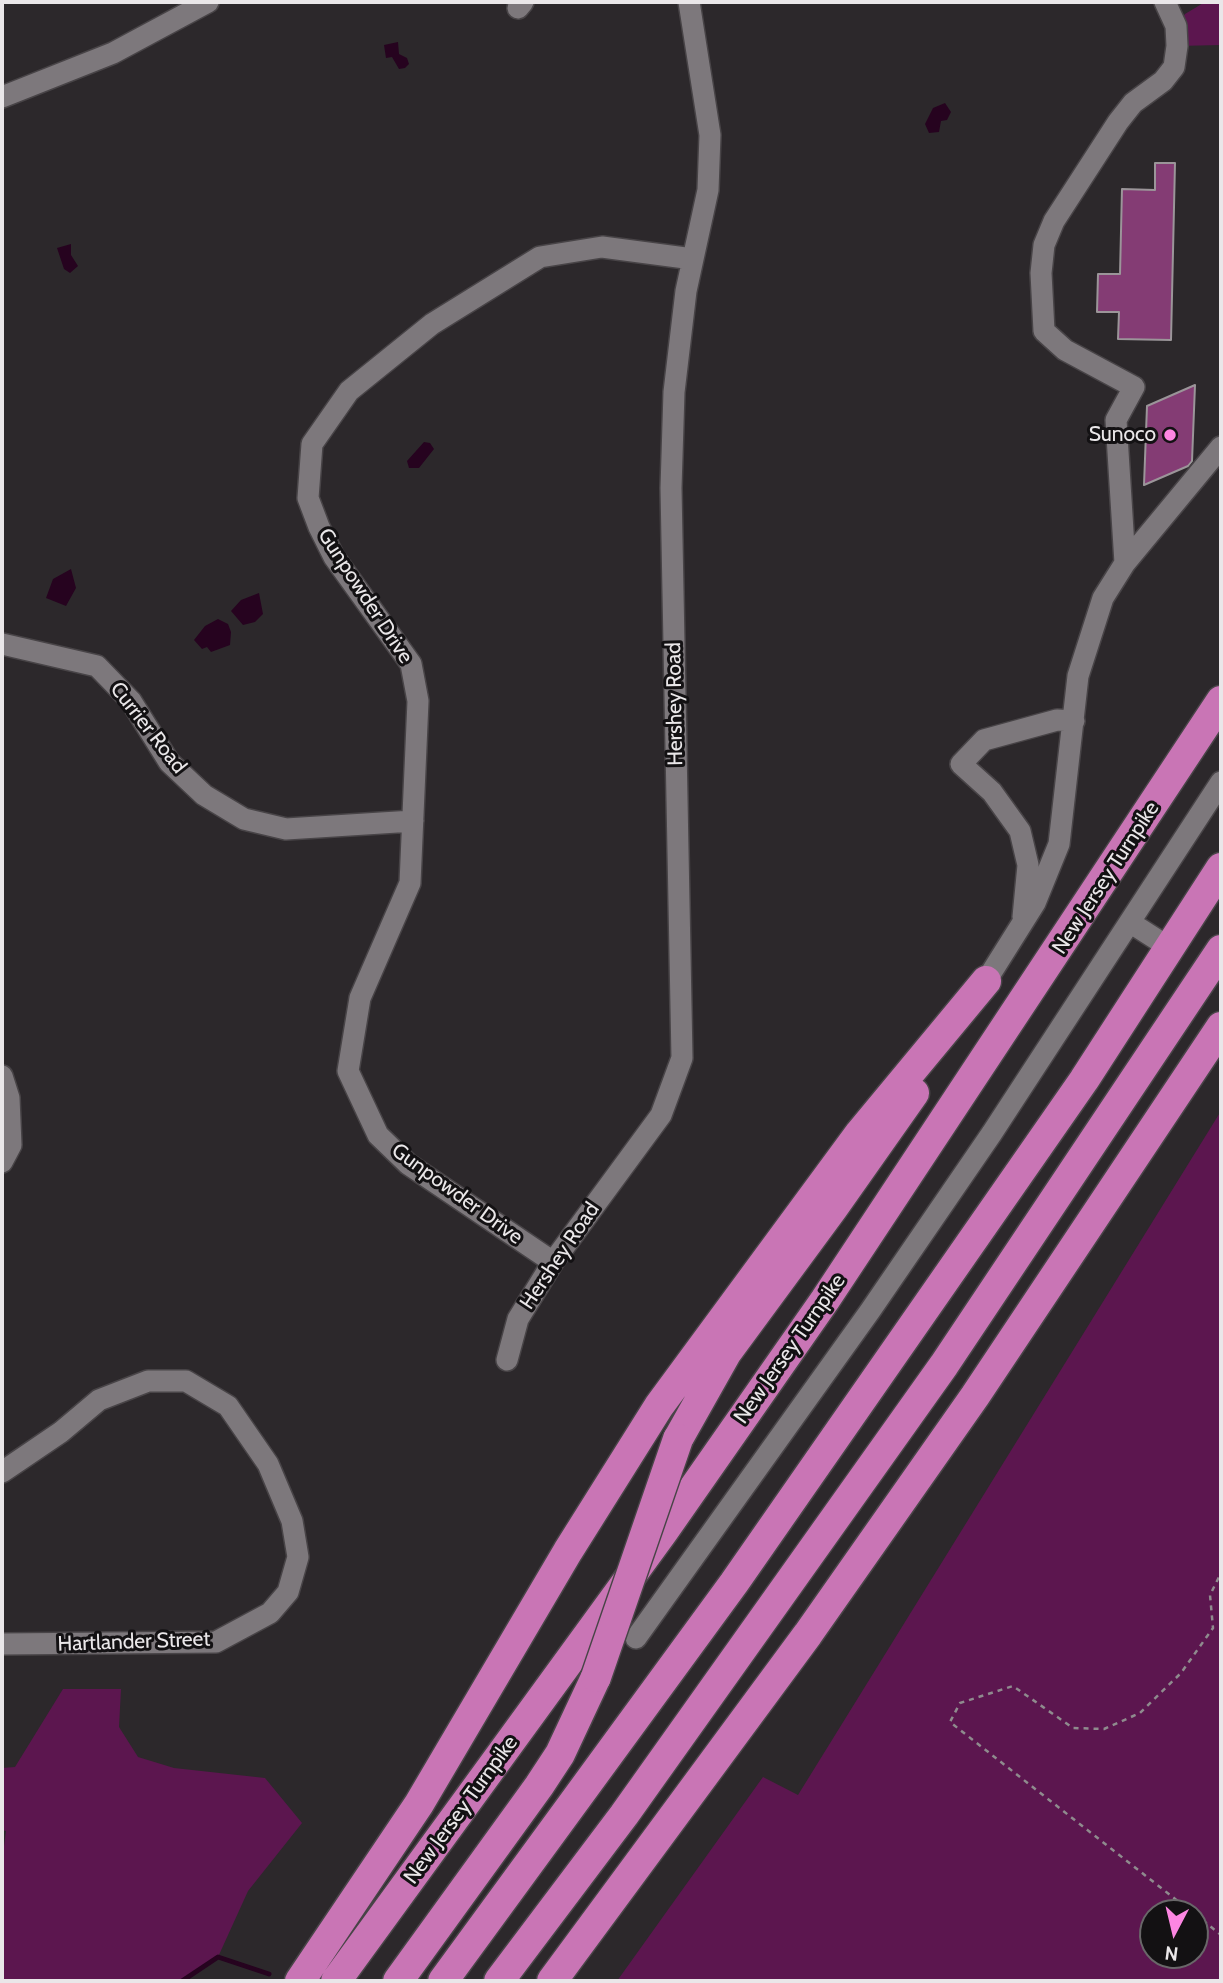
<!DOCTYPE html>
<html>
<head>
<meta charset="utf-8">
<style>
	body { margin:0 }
	#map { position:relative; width:1223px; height:1983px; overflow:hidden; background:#2c282b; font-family:Cabin,sans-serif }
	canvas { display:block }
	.frame { position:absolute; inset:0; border:4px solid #eae7e9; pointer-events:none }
	.north { position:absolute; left:1139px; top:1899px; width:70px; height:70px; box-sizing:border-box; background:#131113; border:2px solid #696769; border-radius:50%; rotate:187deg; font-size:19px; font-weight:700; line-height:28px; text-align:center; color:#eae7e9 }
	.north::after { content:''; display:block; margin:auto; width:24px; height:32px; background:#fd86e2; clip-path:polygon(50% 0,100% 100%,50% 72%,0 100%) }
</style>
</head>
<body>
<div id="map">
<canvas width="1223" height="1983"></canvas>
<div class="frame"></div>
<div class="north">N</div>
</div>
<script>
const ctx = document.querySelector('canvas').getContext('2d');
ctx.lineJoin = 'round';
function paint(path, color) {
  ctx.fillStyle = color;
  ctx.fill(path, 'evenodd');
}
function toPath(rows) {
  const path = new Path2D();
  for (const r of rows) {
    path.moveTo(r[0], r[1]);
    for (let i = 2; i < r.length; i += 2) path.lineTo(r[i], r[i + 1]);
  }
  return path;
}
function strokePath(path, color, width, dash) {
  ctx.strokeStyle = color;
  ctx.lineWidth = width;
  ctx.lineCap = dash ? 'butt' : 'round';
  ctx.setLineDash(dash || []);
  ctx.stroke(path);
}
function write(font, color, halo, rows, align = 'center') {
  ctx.font = font + ' Cabin,sans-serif';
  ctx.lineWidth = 6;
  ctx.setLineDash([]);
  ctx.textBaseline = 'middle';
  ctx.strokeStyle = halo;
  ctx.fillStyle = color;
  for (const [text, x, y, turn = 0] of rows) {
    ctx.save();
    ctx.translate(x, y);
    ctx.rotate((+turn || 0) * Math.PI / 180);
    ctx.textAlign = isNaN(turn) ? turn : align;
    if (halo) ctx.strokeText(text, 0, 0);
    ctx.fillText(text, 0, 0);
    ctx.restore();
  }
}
paint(toPath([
	[1205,2,1221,2,1221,45,1177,46,1176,26,1185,14],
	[1221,1111,1221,1981,617,1981,763,1777,798,1795],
	[1153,1913,1195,1913,1195,1955,1153,1955],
	[63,1689,121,1689,119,1727,138,1757,174,1768,265,1778,302,1823,248,1891,218,1957,182,1981,2,1981,2,1861,6,1831,2,1830,2,1768,15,1767]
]), '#5c164f');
paint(toPath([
	[398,42,399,54,407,58,409,64,405,68,399,69,392,57,386,58,384,45],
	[945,103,951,112,947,120,941,121,939,132,929,133,925,124,933,108],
	[71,244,71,255,78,266,70,273,64,269,57,248],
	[424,442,430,443,434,449,419,468,409,468,407,461],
	[71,569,76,588,66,606,46,598,53,579],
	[259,593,263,614,255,622,243,625,231,611,241,600],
	[218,619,228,624,231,632,230,645,211,652,207,647,202,649,194,640,205,626]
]), '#26031f');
strokePath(toPath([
	[182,1981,218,1957,269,1974]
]), '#26031f', 5);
const building = toPath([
	[1155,163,1175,163,1171,340,1118,339,1119,312,1097,312,1098,274,1120,274,1122,189,1155,190,1155,163],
	[1195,385,1192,461,1188,466,1144,485,1147,406,1195,385]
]);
paint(building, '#843c74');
strokePath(building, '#9b9599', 2);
const minor = toPath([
	[518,8,523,2],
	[2,97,113,53,208,2],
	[1125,563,1116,420,1134,387,1065,350,1044,331,1041,273,1044,245,1054,221,1118,122,1133,103,1163,81,1174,67,1177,46,1176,26,1165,2],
	[2,644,97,666,131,701,169,762,204,795,244,819,286,829,413,821],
	[1023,917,1028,865,1020,831,992,792,961,764,984,740,1057,720,1074,721],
	[1131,923,1170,948],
	[986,981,1035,903,1059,844,1078,676,1103,598,1125,563,1221,447],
	[2,1076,9,1098,11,1145,2,1162],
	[553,1262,408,1164,378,1135,348,1071,360,998,410,883,418,701,411,664,334,557,319,527,308,498,312,444,349,391,432,324,540,257,602,247,693,259],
	[507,1360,518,1319,553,1262,661,1115,682,1058,671,488,674,392,686,291,708,190,710,135,689,2],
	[2,1472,61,1432,99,1400,148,1381,186,1381,228,1406,268,1464,292,1521,298,1557,288,1592,270,1613,216,1642,2,1644],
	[636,1638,870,1311,992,1133,1221,782]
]);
const highway = toPath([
	[678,1439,727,1352,833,1208,914,1093],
	[300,1981,419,1804,568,1551,659,1406,860,1133,986,981],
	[336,1981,663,1532,825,1300,1221,701],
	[398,1981,539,1786,560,1754,596,1677],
	[443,1981,734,1583,1084,1080,1221,868],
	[499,1981,624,1815,944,1365,1221,950],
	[552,1981,808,1634,975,1396,1221,1027]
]);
strokePath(minor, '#484447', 24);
strokePath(highway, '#484447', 33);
strokePath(toPath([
	[1193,1913,950,1722,960,1703,1013,1686,1073,1728,1104,1729,1140,1713,1181,1673,1213,1628,1210,1595,1221,1573],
	[1195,1914,1221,1935]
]), '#8f8b8e', 2.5, [5, 5]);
strokePath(minor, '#7d787c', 21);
strokePath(highway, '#c975b5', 30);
const highwayBridge = toPath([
	[596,1677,678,1439]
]);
strokePath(highwayBridge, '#484447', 33, []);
strokePath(highwayBridge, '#c975b5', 30);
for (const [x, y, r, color] of [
	[1170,435,7,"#fd86e2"]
]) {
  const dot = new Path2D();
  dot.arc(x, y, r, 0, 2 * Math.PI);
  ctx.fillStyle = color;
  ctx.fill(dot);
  strokePath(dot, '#131113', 2.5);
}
write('21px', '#eae7e9', '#131113', [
	["Sunoco",1156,435]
], 'right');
write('21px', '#eae7e9', '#131113', [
	["Gunpowder Drive",365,596,57],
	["Hershey Road",675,704,-91],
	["Currier Road",148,728,52],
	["New Jersey Turnpike",1106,878,-57],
	["Gunpowder Drive",457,1194,36],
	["Hershey Road",560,1256,-56],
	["New Jersey Turnpike",790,1349,-55],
	["Hartlander Street",134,1642,-2],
	["New Jersey Turnpike",461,1810,-54]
]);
</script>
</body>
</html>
